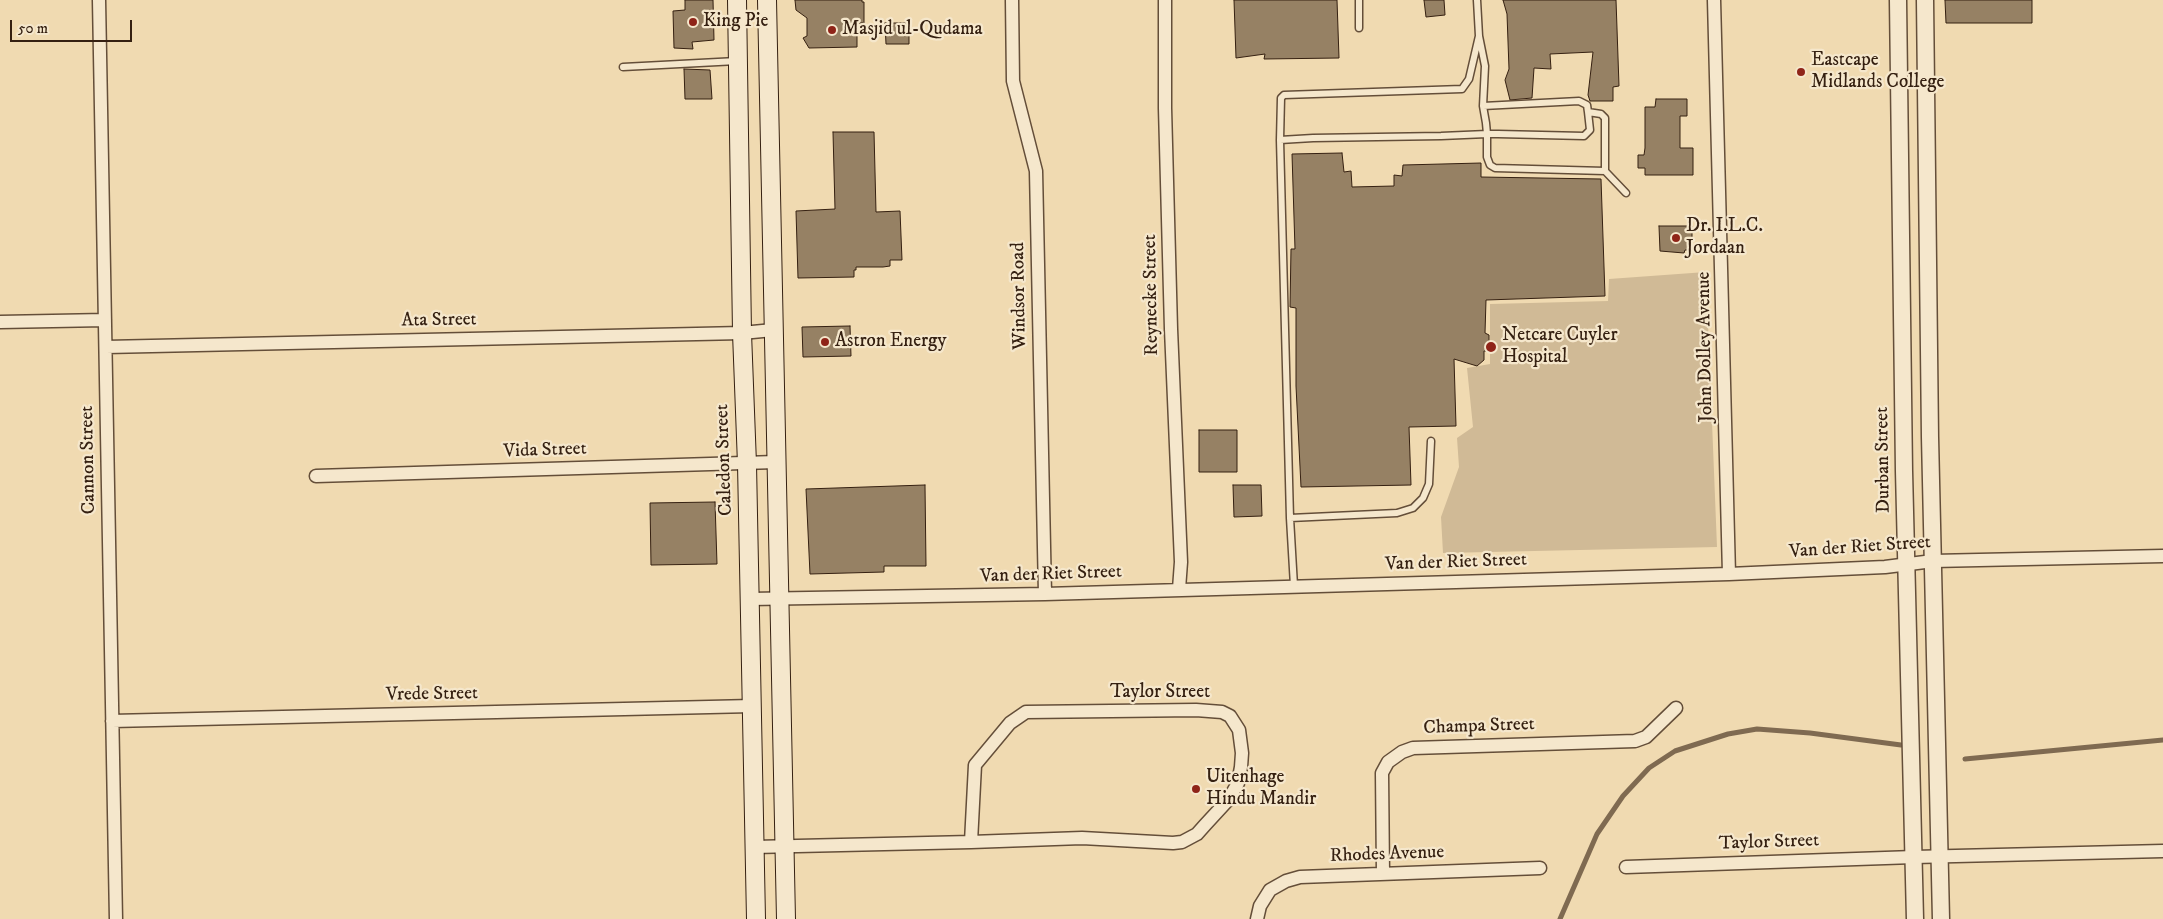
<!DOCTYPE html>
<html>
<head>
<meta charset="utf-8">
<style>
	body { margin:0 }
	#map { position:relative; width:2163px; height:919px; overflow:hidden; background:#f0dab1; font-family:"IM FELL DW Pica",serif }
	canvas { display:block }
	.scale { position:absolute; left:10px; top:20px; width:122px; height:22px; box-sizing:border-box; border:2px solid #352011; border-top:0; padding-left:6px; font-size:15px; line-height:18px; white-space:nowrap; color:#352011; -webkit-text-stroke:4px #f5e7cc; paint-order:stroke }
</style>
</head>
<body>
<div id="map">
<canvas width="2163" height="919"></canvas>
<div class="scale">50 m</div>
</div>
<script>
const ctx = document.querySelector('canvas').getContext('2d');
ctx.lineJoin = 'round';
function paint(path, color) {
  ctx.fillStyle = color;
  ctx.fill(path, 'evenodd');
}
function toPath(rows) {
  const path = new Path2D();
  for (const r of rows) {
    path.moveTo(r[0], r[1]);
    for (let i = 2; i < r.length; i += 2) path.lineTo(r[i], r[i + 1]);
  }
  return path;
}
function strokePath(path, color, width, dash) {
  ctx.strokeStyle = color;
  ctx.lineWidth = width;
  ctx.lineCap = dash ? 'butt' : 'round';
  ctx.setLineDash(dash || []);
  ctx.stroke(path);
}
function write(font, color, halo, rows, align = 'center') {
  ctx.font = font + ' "IM FELL DW Pica",serif';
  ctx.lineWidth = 4.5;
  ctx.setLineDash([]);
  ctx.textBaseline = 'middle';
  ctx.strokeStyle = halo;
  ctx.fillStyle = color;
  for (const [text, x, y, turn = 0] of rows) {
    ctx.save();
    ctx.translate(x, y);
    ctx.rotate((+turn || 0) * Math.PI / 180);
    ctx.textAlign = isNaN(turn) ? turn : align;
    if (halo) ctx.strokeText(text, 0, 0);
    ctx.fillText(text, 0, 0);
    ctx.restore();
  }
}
paint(toPath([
	[1706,272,1717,547,1443,553,1441,517,1459,467,1457,438,1473,427,1467,368,1490,364,1490,304,1608,301,1609,279]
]), '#d0ba96');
strokePath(toPath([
	[1965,759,2163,740],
	[1560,919,1597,834,1623,796,1649,768,1675,751,1728,734,1757,729,1810,733,1901,745]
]), '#7f6a51', 5);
const building = toPath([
	[685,0,713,0,714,40,692,42,693,49,674,48,673,11,685,10,685,0],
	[795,0,862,0,862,2,864,2,864,23,857,23,857,47,809,48,803,38,807,36,807,18,796,10,795,0],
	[1234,0,1337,0,1339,58,1264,59,1265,54,1236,58,1234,0],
	[1424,0,1444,0,1445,15,1426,17,1424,0],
	[1503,0,1616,0,1619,86,1613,87,1613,101,1590,101,1588,95,1593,52,1550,54,1551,69,1534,68,1532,98,1510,100,1505,80,1509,69,1507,14,1503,0],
	[1945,0,2032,0,2032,23,1946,23,1945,0],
	[885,23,909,23,909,44,886,44,885,23],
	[684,69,710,70,712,99,685,99,684,69],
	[1656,99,1687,99,1687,116,1680,116,1680,148,1693,148,1693,175,1645,175,1645,168,1638,168,1638,155,1644,155,1645,148,1645,107,1655,107,1656,99],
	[833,132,874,132,876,212,900,211,902,260,890,260,890,266,883,267,856,267,856,270,854,270,854,277,798,278,796,211,835,209,833,132],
	[1342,153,1344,172,1351,171,1352,187,1394,186,1394,175,1402,176,1403,165,1481,163,1481,177,1601,179,1605,296,1486,300,1485,333,1489,335,1489,351,1484,351,1484,360,1477,366,1454,359,1456,426,1409,427,1411,485,1301,487,1296,386,1296,308,1290,307,1291,249,1295,249,1292,154,1342,153],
	[1659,226,1692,226,1692,250,1685,250,1684,253,1660,251,1659,226],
	[850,326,851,356,803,357,802,327,850,326],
	[1199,430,1237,430,1237,472,1199,472,1199,430],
	[925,485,926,566,884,566,884,572,810,574,806,489,925,485],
	[1233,485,1261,485,1262,516,1234,517,1233,485],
	[715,502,717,564,651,565,650,503,715,502]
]);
paint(building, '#968164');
strokePath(building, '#352011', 1);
const service = toPath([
	[1477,0,1479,36,1485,66,1483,106,1486,123,1487,134,1487,157,1490,165,1495,168,1605,171,1605,118,1601,114,1588,112,1590,130,1584,136,1498,134,1487,134,1441,136,1313,138,1280,140,1281,98,1284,95,1462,89,1469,79,1479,36],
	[1359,28,1359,0],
	[623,67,737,61],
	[1483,106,1579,101,1587,105,1588,112],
	[1280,140,1290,518,1397,513,1413,508,1423,498,1429,484,1431,441],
	[1605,171,1626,193],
	[1290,518,1294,586]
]);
const minor = toPath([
	[99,0,116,919],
	[1012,0,1013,81,1036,171,1045,594],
	[1165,0,1165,108,1171,329,1181,562,1179,589],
	[1714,0,1729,574],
	[0,322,105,320],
	[106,347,742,333,773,330],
	[316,476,776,462],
	[750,599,1045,594,1729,574,1885,567,1933,561,2163,556],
	[112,721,752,706],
	[754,847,971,842,1082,838,1173,843,1182,842,1197,834,1205,825,1229,799,1238,783,1241,767,1242,753,1239,730,1230,716,1222,712,1196,710,1026,712,1010,723,975,765,971,842],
	[1626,867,1914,857,2163,851],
	[1383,874,1382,773,1388,762,1402,752,1413,748,1635,741,1646,737,1676,708],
	[1257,919,1260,906,1270,890,1286,881,1300,877,1540,868]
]);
const tertiary = toPath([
	[1898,0,1904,471,1915,919],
	[1925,0,1930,437,1941,919]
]);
const secondary = toPath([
	[737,0,742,333,747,464,756,919],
	[767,0,786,919]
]);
strokePath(service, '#644e39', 9);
strokePath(minor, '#644e39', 15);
strokePath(tertiary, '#644e39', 19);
strokePath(secondary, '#352011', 20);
strokePath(service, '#f5e7cc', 6);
strokePath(minor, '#f5e7cc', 12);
strokePath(tertiary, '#f5e7cc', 16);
strokePath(secondary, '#f5e7cc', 18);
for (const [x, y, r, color] of [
	[693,22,5,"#8f2418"],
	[832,30,5,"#8f2418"],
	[1801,72,5,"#8f2418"],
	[1676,238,5,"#8f2418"],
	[825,342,5,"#8f2418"],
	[1491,347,6,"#8f2418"],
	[1196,789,5,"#8f2418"]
]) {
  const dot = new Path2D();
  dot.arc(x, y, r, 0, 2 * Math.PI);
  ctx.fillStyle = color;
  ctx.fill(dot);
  strokePath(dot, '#f5e7cc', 2);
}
write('19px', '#352011', '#f5e7cc', [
	["King Pie",703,22],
	["Masjid ul-Qudama",842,30],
	["Eastcape",1811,61],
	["Midlands College",1811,83],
	["Dr. I.L.C.",1686,227],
	["Jordaan",1686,249],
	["Netcare Cuyler",1502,336],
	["Hospital",1502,358],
	["Astron Energy",835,342],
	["Uitenhage",1206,778],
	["Hindu Mandir",1206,800]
], 'left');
write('19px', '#352011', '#f5e7cc', [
	["Reynecke Street",1152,295,-91],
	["Windsor Road",1020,296,-91],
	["Ata Street",439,321,-1],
	["John Dolley Avenue",1706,347,-91],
	["Vida Street",545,451,-2],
	["Cannon Street",89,460,-91],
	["Caledon Street",725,460,-92],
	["Durban Street",1884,460,-91],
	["Van der Riet Street",1860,548,-4],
	["Van der Riet Street",1456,563,-2],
	["Van der Riet Street",1051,575,-2],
	["Taylor Street",1160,693],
	["Vrede Street",432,695,-1],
	["Champa Street",1479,727,-2],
	["Taylor Street",1769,843,-2],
	["Rhodes Avenue",1387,855,-2]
]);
</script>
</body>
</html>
